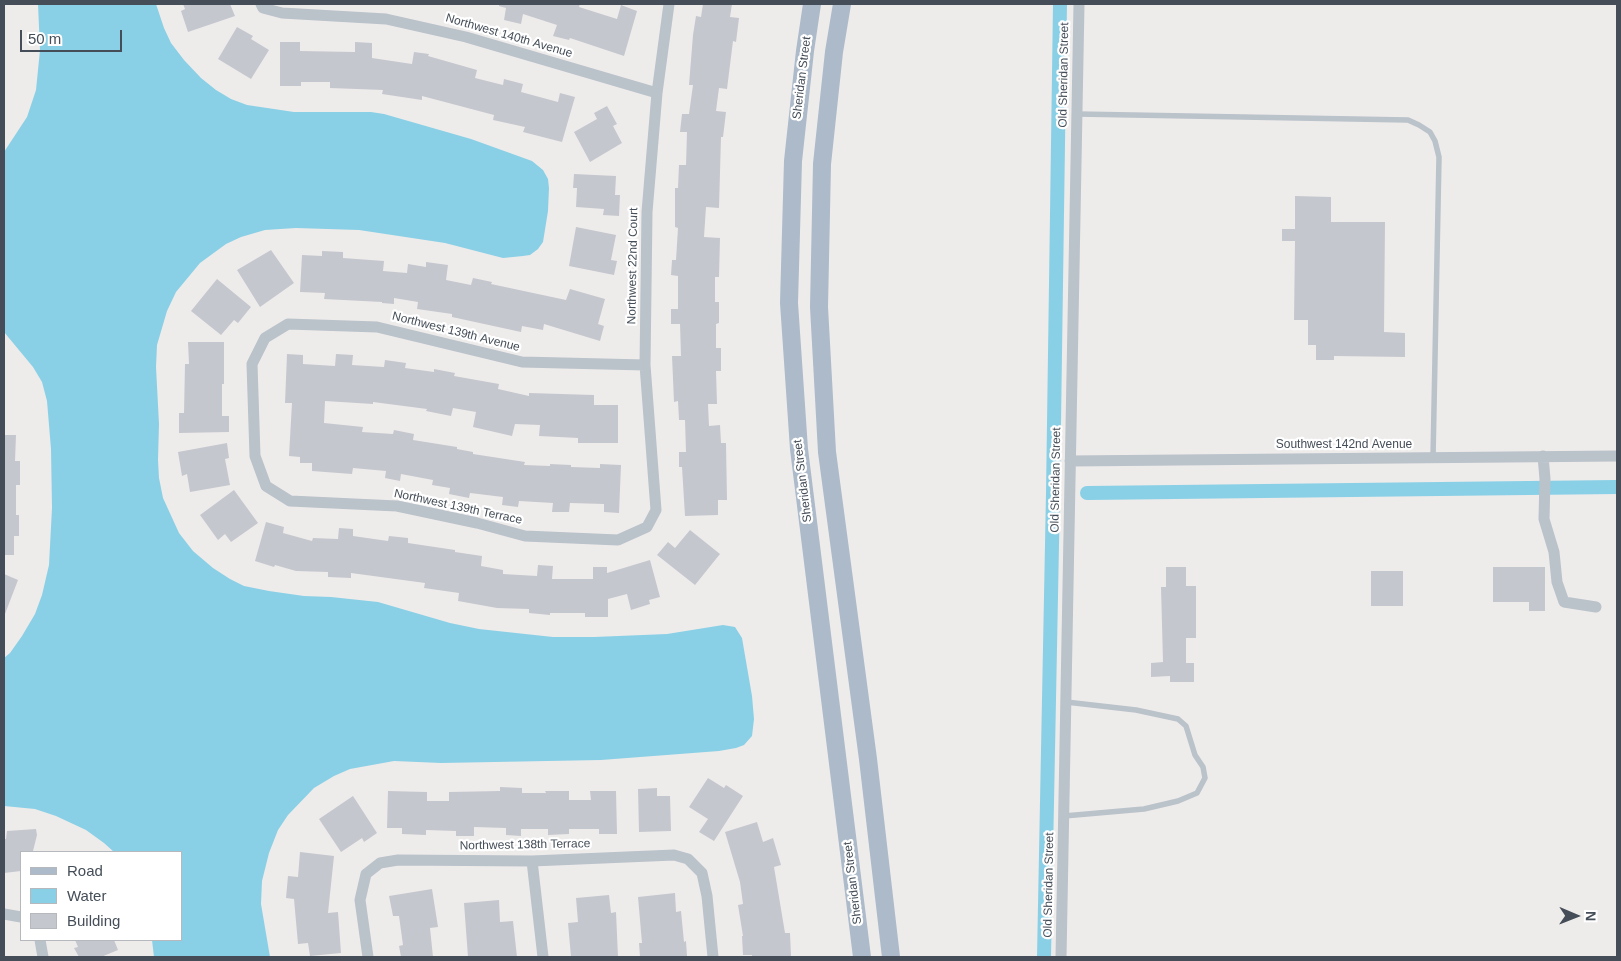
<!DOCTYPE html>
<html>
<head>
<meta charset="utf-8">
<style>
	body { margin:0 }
	#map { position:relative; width:1621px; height:961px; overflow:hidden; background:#eeebeb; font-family:Helvetica,sans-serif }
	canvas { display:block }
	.frame { position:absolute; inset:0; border:5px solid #454e58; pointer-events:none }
	.legend { position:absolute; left:20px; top:851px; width:162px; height:90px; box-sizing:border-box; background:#fff; border:1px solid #b5b8bc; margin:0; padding:6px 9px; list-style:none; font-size:15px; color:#454e58 }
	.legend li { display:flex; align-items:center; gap:10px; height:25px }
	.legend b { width:25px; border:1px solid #b5b8bc }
	.north { position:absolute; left:1551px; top:891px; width:50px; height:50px; -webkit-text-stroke:4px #fff; paint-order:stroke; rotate:91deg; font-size:14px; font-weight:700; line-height:20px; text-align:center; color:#454e58 }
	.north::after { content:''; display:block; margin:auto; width:18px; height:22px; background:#454e58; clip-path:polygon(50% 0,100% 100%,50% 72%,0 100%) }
	.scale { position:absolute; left:20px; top:30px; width:102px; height:22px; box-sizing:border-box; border:2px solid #454e58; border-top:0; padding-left:6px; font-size:15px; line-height:18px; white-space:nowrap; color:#454e58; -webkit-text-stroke:4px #fff; paint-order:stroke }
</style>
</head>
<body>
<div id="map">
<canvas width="1621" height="961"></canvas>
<div class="frame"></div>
<ul class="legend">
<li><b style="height:6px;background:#acbaca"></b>Road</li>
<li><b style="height:14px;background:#89d0e6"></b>Water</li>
<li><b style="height:14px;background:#c5c7ce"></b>Building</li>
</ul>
<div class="north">N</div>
<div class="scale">50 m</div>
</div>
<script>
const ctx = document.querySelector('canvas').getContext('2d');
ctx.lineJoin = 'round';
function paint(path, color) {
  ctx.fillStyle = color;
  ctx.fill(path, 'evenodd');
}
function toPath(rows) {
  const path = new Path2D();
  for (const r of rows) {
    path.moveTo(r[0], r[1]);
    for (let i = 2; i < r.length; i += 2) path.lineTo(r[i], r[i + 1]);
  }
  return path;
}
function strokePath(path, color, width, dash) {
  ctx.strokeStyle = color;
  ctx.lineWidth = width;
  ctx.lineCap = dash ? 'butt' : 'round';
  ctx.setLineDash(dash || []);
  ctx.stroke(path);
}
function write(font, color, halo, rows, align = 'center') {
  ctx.font = font + ' Helvetica,sans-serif';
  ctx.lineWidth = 4.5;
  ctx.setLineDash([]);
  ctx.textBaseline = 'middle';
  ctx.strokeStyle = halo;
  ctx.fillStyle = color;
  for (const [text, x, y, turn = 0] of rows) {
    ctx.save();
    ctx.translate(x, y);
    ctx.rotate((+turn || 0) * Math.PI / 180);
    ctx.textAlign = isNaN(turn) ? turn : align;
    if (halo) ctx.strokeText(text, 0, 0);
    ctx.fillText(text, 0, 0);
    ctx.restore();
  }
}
paint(toPath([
	[38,4,156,4,164,28,171,43,184,60,201,78,216,90,231,99,247,105,294,112,371,112,384,114,471,139,532,161,543,170,548,179,549,188,548,211,543,242,538,249,530,255,523,256,503,258,445,243,359,230,296,228,265,230,241,237,226,244,200,263,176,292,167,311,157,345,156,367,159,424,158,460,159,478,163,498,179,533,193,551,213,568,230,579,244,586,269,591,304,596,331,597,378,602,450,623,479,629,553,637,594,637,667,634,723,625,735,627,742,638,752,696,754,719,752,736,744,745,736,748,719,751,601,760,441,763,394,761,350,769,334,776,314,788,288,815,278,830,269,853,262,881,261,904,270,957,154,957,152,940,181,940,181,852,114,852,104,843,86,830,56,816,35,809,4,806,4,658,10,653,22,636,35,614,42,595,49,565,52,508,51,449,47,401,42,382,33,367,4,332,4,152,27,117,36,90,40,50]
]), '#89d0e6');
strokePath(toPath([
	[1087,493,1617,487],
	[1044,957,1053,493,1060,4]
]), '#89d0e6', 14);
paint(toPath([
	[183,4,230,4,235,16,188,32,181,11,185,9],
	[499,4,580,4,579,7,617,19,621,5,637,11,624,56,570,38,569,40,553,36,557,25,523,14,521,24,504,20,506,8,499,6],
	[703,4,732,4,730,17,739,18,736,42,733,41,727,89,719,88,716,111,726,112,723,137,721,137,719,208,706,207,704,237,720,238,719,277,715,277,715,302,719,302,719,323,716,324,716,348,721,348,721,371,716,371,717,404,708,404,709,426,720,425,721,443,726,443,727,500,718,500,718,515,685,516,682,467,679,467,679,452,686,452,685,420,679,420,678,401,674,402,672,356,681,356,680,324,671,324,671,309,678,309,678,276,671,275,672,260,676,260,678,228,675,227,675,188,678,188,679,165,686,165,687,132,680,132,682,114,689,114,693,85,689,85,693,35,696,16,701,17],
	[237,27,253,36,251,39,269,50,251,79,218,59],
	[280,42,300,42,300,51,355,52,355,42,372,43,372,58,412,64,414,52,429,54,428,56,477,70,475,78,503,85,504,79,523,84,521,92,558,102,560,93,575,97,562,142,523,132,525,127,493,120,494,115,422,96,422,100,382,94,383,90,330,88,330,82,301,82,301,86,280,86],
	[607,106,617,124,613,126,622,143,590,162,574,132,597,119,594,113],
	[574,174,616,176,615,195,620,195,619,216,603,215,604,209,576,207,577,188,573,188],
	[1295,196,1331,197,1331,222,1385,222,1384,332,1405,333,1405,357,1334,356,1334,360,1316,360,1316,345,1308,345,1308,320,1294,320,1295,241,1282,241,1282,229,1295,229],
	[576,227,616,235,611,260,617,261,614,275,569,266],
	[271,250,294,283,260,307,237,270],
	[322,251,343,252,343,258,384,261,383,271,407,273,408,264,426,267,426,262,448,265,446,280,471,285,473,278,492,282,491,284,566,300,570,289,605,299,598,324,604,326,600,341,544,324,543,330,522,326,521,332,452,317,452,314,417,309,418,302,394,298,394,304,382,303,382,302,324,299,325,293,300,292,302,255,322,256],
	[217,279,251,307,238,323,234,320,221,335,191,311],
	[188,342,224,342,224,384,222,384,222,416,229,416,229,432,179,433,179,413,184,413,185,364,189,364],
	[287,354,303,355,303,364,335,366,336,354,353,355,352,365,384,367,385,360,406,363,405,368,434,372,434,369,455,373,454,376,499,384,498,389,529,396,529,393,594,395,594,405,618,405,618,443,578,443,578,438,539,436,540,425,515,424,512,436,473,427,476,412,453,408,451,416,426,411,427,409,373,402,373,404,325,401,324,423,363,427,362,432,393,434,394,430,414,434,413,440,457,447,457,449,473,452,473,454,525,462,524,465,550,466,550,464,571,465,571,467,600,468,600,464,621,465,619,513,604,512,604,504,570,503,569,512,552,512,553,503,519,501,518,507,502,505,503,497,470,493,469,498,449,494,450,488,432,485,433,480,401,474,400,481,385,478,386,471,353,468,352,474,312,471,312,463,300,463,300,457,289,456,292,403,285,403],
	[4,435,16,435,15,461,20,461,20,485,16,485,16,515,19,515,19,536,14,536,14,555,4,555],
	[227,443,229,458,225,459,230,485,190,492,187,474,182,476,178,452],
	[234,490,258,523,231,542,225,534,218,540,200,515],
	[266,522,284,527,283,533,312,541,313,538,338,539,339,528,353,529,353,536,388,541,389,536,408,538,408,543,455,550,455,552,482,556,481,566,503,570,503,574,537,576,538,565,553,566,552,579,593,579,593,567,607,567,607,573,650,560,660,597,649,600,650,604,631,610,627,594,608,599,608,617,585,617,585,613,550,613,550,615,529,613,529,609,497,608,458,601,459,593,424,588,425,583,351,573,351,578,328,577,328,572,296,571,275,565,274,567,255,561],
	[690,530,720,554,695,585,657,555,668,542,675,548],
	[1166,567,1186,567,1186,586,1196,586,1196,638,1186,638,1186,663,1194,663,1194,682,1170,682,1170,676,1151,677,1151,663,1163,662,1161,587,1166,587],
	[1493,567,1545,567,1545,611,1529,611,1529,602,1493,602],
	[1371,571,1403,571,1403,606,1371,606],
	[4,574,18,580,5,614,4,613],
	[708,778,724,788,726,785,743,796,714,841,699,832,708,819,689,807],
	[500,787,522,788,522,793,546,793,545,791,569,791,569,800,591,800,590,791,616,791,617,834,599,834,599,829,569,829,569,834,548,835,548,829,521,829,521,836,506,835,506,828,474,827,474,836,456,836,456,831,426,830,426,835,402,834,402,828,387,828,388,791,427,792,427,801,449,801,449,792,500,791],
	[657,788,657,796,670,796,671,831,639,832,638,789],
	[353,796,377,833,364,842,362,838,341,852,319,819],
	[757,822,763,842,773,838,781,865,774,867,785,933,790,933,791,956,788,957,752,957,752,955,743,955,742,936,743,936,738,905,743,904,740,882,725,832],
	[36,829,37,835,33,851,21,852,21,871,4,873,4,839,6,839,7,831],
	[300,852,334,856,328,913,338,912,341,953,310,956,308,943,298,944,294,899,286,898,288,876,298,877],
	[432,889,438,927,430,928,433,957,401,957,399,946,403,945,399,916,393,916,389,896],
	[675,893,676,912,681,911,684,942,686,941,687,956,640,957,639,943,642,943,638,897],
	[609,895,611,913,616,912,618,957,571,957,568,923,578,922,576,898],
	[499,900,500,922,513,921,517,957,468,957,464,903],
	[75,940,114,940,118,950,101,957,79,957,74,948,78,947]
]), '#c5c7ce');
strokePath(toPath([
	[1077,114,1408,120,1419,125,1430,132,1435,141,1439,157,1433,458],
	[1064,816,1144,809,1178,801,1197,793,1205,778,1203,767,1195,755,1186,726,1178,719,1136,710,1066,702]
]), '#bac2ca', 5.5);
strokePath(toPath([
	[261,4,263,8,282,13,386,19,466,37,657,93],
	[645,365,522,362,377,327,288,324,265,338,252,364,255,456,266,486,290,501,397,506,477,523,525,536,618,540,647,527,656,510,645,365,647,212,657,93,669,4],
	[1543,456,1545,479,1544,519,1554,552,1557,582,1564,602,1596,607],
	[1070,461,1617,456],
	[532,861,543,957],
	[4,914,21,917],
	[40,940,43,957],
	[368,957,360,900,366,874,380,863,398,860,532,861,674,855,688,859,702,873,707,896,713,957],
	[1061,957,1079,4]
]), '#bac2ca', 11);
strokePath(toPath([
	[812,4,805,51,793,161,789,303,799,449,862,957],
	[842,4,834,52,822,164,819,307,827,452,868,759,891,957]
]), '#acbaca', 18);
write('12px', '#454e58', '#fff', [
	["Northwest 140th Avenue",509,36,16],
	["Old Sheridan Street",1064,75,-89],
	["Sheridan Street",802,78,-83],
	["Northwest 22nd Court",633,266,-89],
	["Northwest 139th Avenue",456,332,14],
	["Southwest 142nd Avenue",1344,445],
	["Old Sheridan Street",1056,480,-89],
	["Sheridan Street",803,481,-97],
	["Northwest 139th Terrace",458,507,12],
	["Northwest 138th Terrace",525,845,-1],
	["Sheridan Street",853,883,-97],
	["Old Sheridan Street",1049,885,-89]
]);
</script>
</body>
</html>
